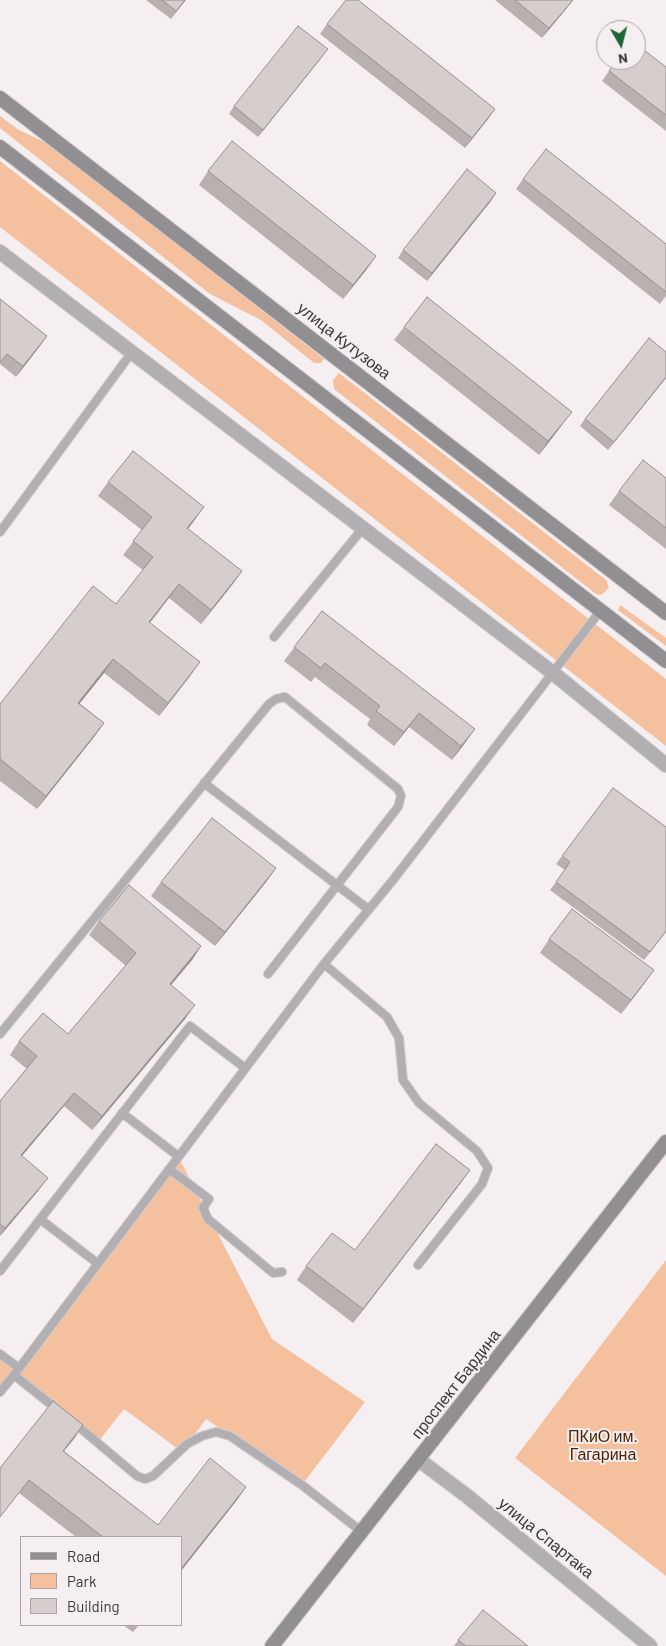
<!DOCTYPE html>
<html>
<head>
<meta charset="utf-8">
<style>
	body { margin:0 }
	#map { position:relative; width:666px; height:1646px; overflow:hidden; background:#f6eff2; font-family:Barlow,sans-serif }
	canvas { display:block }
	.legend { position:absolute; left:20px; top:1536px; width:162px; height:90px; box-sizing:border-box; background:#f6eff2; border:1px solid #aba5a8; margin:0; padding:6px 9px; list-style:none; font-size:15px; color:#3a3738 }
	.legend li { display:flex; align-items:center; gap:10px; height:25px }
	.legend b { width:25px; border:1px solid #aba5a8 }
	.north { position:absolute; left:596px; top:20px; width:50px; height:50px; box-sizing:border-box; background:#f6eff2; border:1px solid #aba5a8; border-radius:50%; rotate:172deg; font-size:14px; font-weight:700; line-height:20px; text-align:center; color:#3a3738 }
	.north::after { content:''; display:block; margin:auto; width:18px; height:22px; background:#1c6634; clip-path:polygon(50% 0,100% 100%,50% 72%,0 100%) }
</style>
</head>
<body>
<div id="map">
<canvas width="666" height="1646"></canvas>
<ul class="legend">
<li><b style="height:6px;background:#928f93"></b>Road</li>
<li><b style="height:14px;background:#f4c09e"></b>Park</li>
<li><b style="height:14px;background:#d6cecd"></b>Building</li>
</ul>
<div class="north">N</div>
</div>
<script>
const ctx = document.querySelector('canvas').getContext('2d');
ctx.lineJoin = 'round';
function paint(path, color) {
  ctx.fillStyle = color;
  ctx.fill(path, 'evenodd');
}
function toPath(rows) {
  const path = new Path2D();
  for (const r of rows) {
    path.moveTo(r[0], r[1]);
    for (let i = 2; i < r.length; i += 2) path.lineTo(r[i], r[i + 1]);
  }
  return path;
}
function strokePath(path, color, width, dash) {
  ctx.strokeStyle = color;
  ctx.lineWidth = width;
  ctx.lineCap = dash ? 'butt' : 'round';
  ctx.setLineDash(dash || []);
  ctx.stroke(path);
}
function write(font, color, halo, rows, align = 'center') {
  ctx.font = font + ' Barlow,sans-serif';
  ctx.lineWidth = 4;
  ctx.setLineDash([]);
  ctx.textBaseline = 'middle';
  ctx.strokeStyle = halo;
  ctx.fillStyle = color;
  for (const [text, x, y, turn = 0] of rows) {
    ctx.save();
    ctx.translate(x, y);
    ctx.rotate((+turn || 0) * Math.PI / 180);
    ctx.textAlign = isNaN(turn) ? turn : align;
    if (halo) ctx.strokeText(text, 0, 0);
    ctx.fillText(text, 0, 0);
    ctx.restore();
  }
}
paint(toPath([
	[0,116,19,130,49,144,324,359,321,363,314,363,261,320,210,294,0,128],
	[0,161,666,679,666,746,0,227],
	[339,373,606,580,609,587,606,591,601,595,596,594,334,389,333,380],
	[620,605,666,638,666,646,618,610],
	[178,1156,272,1339,365,1402,302,1485,206,1419,182,1452,124,1409,98,1442,14,1375,0,1392,0,1354,18,1368],
	[666,1260,666,1576,515,1458]
]), '#f4c09e');
const service = toPath([
	[0,532,132,352],
	[274,637,363,528],
	[204,783,368,909],
	[324,964,387,1017,399,1038,403,1080,419,1103,477,1151,488,1168,482,1184,418,1265],
	[0,1034,269,704,276,699,285,697,398,789,401,796,398,807,268,974],
	[122,1113,178,1156],
	[169,1169,209,1199,203,1208,208,1219,273,1273,282,1272],
	[40,1219,97,1263],
	[0,1271,190,1026,245,1068],
	[0,1354,19,1368],
	[0,1392,14,1375],
	[58,1410,14,1375,324,964,393,880,601,610],
	[73,1422,137,1476,145,1479,153,1476,187,1444,202,1436,216,1432,230,1436,302,1485,362,1532]
]);
const minor = toPath([
	[0,252,553,673,666,765]
]);
const tertiary = toPath([
	[419,1460,467,1496,650,1646]
]);
const secondary = toPath([
	[0,98,666,613],
	[0,147,666,661],
	[272,1646,666,1142]
]);
strokePath(service, '#d0cacd', 10);
strokePath(minor, '#d0cacd', 16);
strokePath(tertiary, '#d0cacd', 16);
strokePath(secondary, '#d0cacd', 16);
strokePath(service, '#b1afb2', 8);
strokePath(minor, '#b1afb2', 14);
strokePath(tertiary, '#b1afb2', 14);
strokePath(secondary, '#928f93', 14);
paint(toPath([
	[146,0,186,0,171,19],
	[495,0,573,0,566,9,542,38],
	[327,24,495,109,488,119,465,148,320,34],
	[322,57,258,137,229,114,234,106],
	[666,67,666,131,602,81,609,71],
	[208,171,367,269,343,299,199,185],
	[523,179,666,244,666,296,660,304,516,189],
	[496,193,427,281,398,258,403,250],
	[0,299,47,336,16,377,0,364],
	[404,327,562,425,539,455,394,340],
	[666,378,608,450,580,426,585,419],
	[666,478,666,549,609,505,619,491],
	[108,482,194,521,188,529,242,571,232,585,201,624,169,598,150,623,200,662,190,676,159,716,104,673,79,703,104,723,94,737,37,809,0,781,0,704,116,604,143,570,123,555,142,530,98,496],
	[322,611,465,743,452,760,409,727,394,746,367,725,370,719,315,677,311,682,284,661],
	[562,856,666,932,644,960,550,890,565,870,556,864],
	[276,868,266,882,215,946,151,896,161,882],
	[99,921,201,946,192,960,171,985,185,1019,92,1130,64,1106,22,1156,38,1191,0,1236,0,1101,27,1069,10,1055,19,1041,68,1034,126,966,89,935],
	[549,939,644,984,621,1014,540,953],
	[470,1170,460,1184,353,1323,297,1280,306,1266,355,1250],
	[83,1425,64,1451,158,1525,237,1500,181,1571,181,1537,76,1537,19,1493,0,1468],
	[123,1625,139,1625,133,1632],
	[458,1640,528,1646,454,1646]
]), '#b8b1b0');
paint(toPath([
	[573,0,566,9,542,38,549,28],
	[328,49,322,57,258,137,263,130],
	[495,109,488,119,465,148,472,138],
	[496,193,491,201,427,281,432,273],
	[376,256,367,269,343,299,353,285],
	[47,336,40,346,16,377,23,366],
	[666,377,666,378,608,450,614,442],
	[572,412,562,425,539,455,548,441],
	[204,507,194,521,177,542,187,528],
	[242,571,232,585,201,624,211,610],
	[179,584,169,598,139,636,149,622],
	[113,659,104,673,69,717,78,703],
	[200,662,190,676,159,716,168,703],
	[419,713,409,727,394,746,404,732],
	[104,723,94,737,37,809,46,796],
	[475,729,465,743,452,760,461,746],
	[276,868,266,882,215,946,225,932],
	[201,946,192,960,160,998,170,984],
	[654,970,644,984,621,1014,631,1000],
	[195,1005,185,1019,92,1130,102,1116],
	[74,1093,64,1106,11,1169,21,1155],
	[470,1170,460,1184,353,1323,363,1309],
	[48,1178,38,1191,0,1236,5,1228],
	[83,1425,74,1439,53,1464],
	[246,1487,237,1500,181,1571,181,1569]
]), '#969090');
const building = toPath([
	[162,0,185,0,176,11,162,0],
	[346,0,358,0,495,109,472,138,327,24,346,0],
	[515,0,573,0,549,28,515,0],
	[298,26,328,49,263,130,234,106,298,26],
	[636,44,666,67,666,115,609,71,617,60,636,60,636,44],
	[232,141,376,256,353,285,208,171,232,141],
	[546,149,666,244,666,292,523,179,546,149],
	[467,169,496,193,432,273,403,250,467,169],
	[427,297,572,412,548,441,404,327,427,297],
	[0,299,47,336,23,366,7,354,0,362,0,299],
	[649,338,666,352,666,377,614,442,585,419,649,338],
	[133,451,204,507,187,528,242,571,211,610,179,584,149,622,200,662,168,703,113,659,78,703,104,723,46,796,0,759,0,704,93,586,116,604,153,557,133,541,152,517,108,482,133,451],
	[643,460,666,478,666,528,619,491,643,460],
	[322,611,475,729,461,746,419,713,404,732,376,711,380,706,325,663,321,668,294,647,322,611],
	[613,788,666,827,666,931,650,952,556,882,570,862,562,856,613,788],
	[212,818,276,868,225,932,161,882,212,818],
	[129,885,201,946,170,984,195,1005,102,1116,74,1093,21,1155,48,1178,5,1228,0,1224,0,1101,37,1056,19,1041,43,1013,68,1034,136,953,99,921,129,885],
	[572,909,654,970,631,1000,549,939,572,909],
	[436,1144,470,1170,363,1309,306,1266,332,1233,355,1250,436,1144],
	[53,1401,83,1425,63,1451,158,1525,210,1458,246,1487,181,1569,181,1537,103,1537,29,1480,0,1517,0,1468,53,1401],
	[483,1610,528,1646,466,1646,458,1640,483,1610]
]);
paint(building, '#d6cecd');
strokePath(building, '#969090', 1);
write('16px', '#3a3738', '#f6eff2', [
	["улица Кутузова",344,341,38],
	["проспект Бардина",456,1384,-52],
	["улица Спартака",546,1538,39]
]);
write('16px', '#4e2504', '#f6eff2', [
	["ПКиО им.",603,1437],
	["Гагарина",603,1455]
]);
</script>
</body>
</html>
